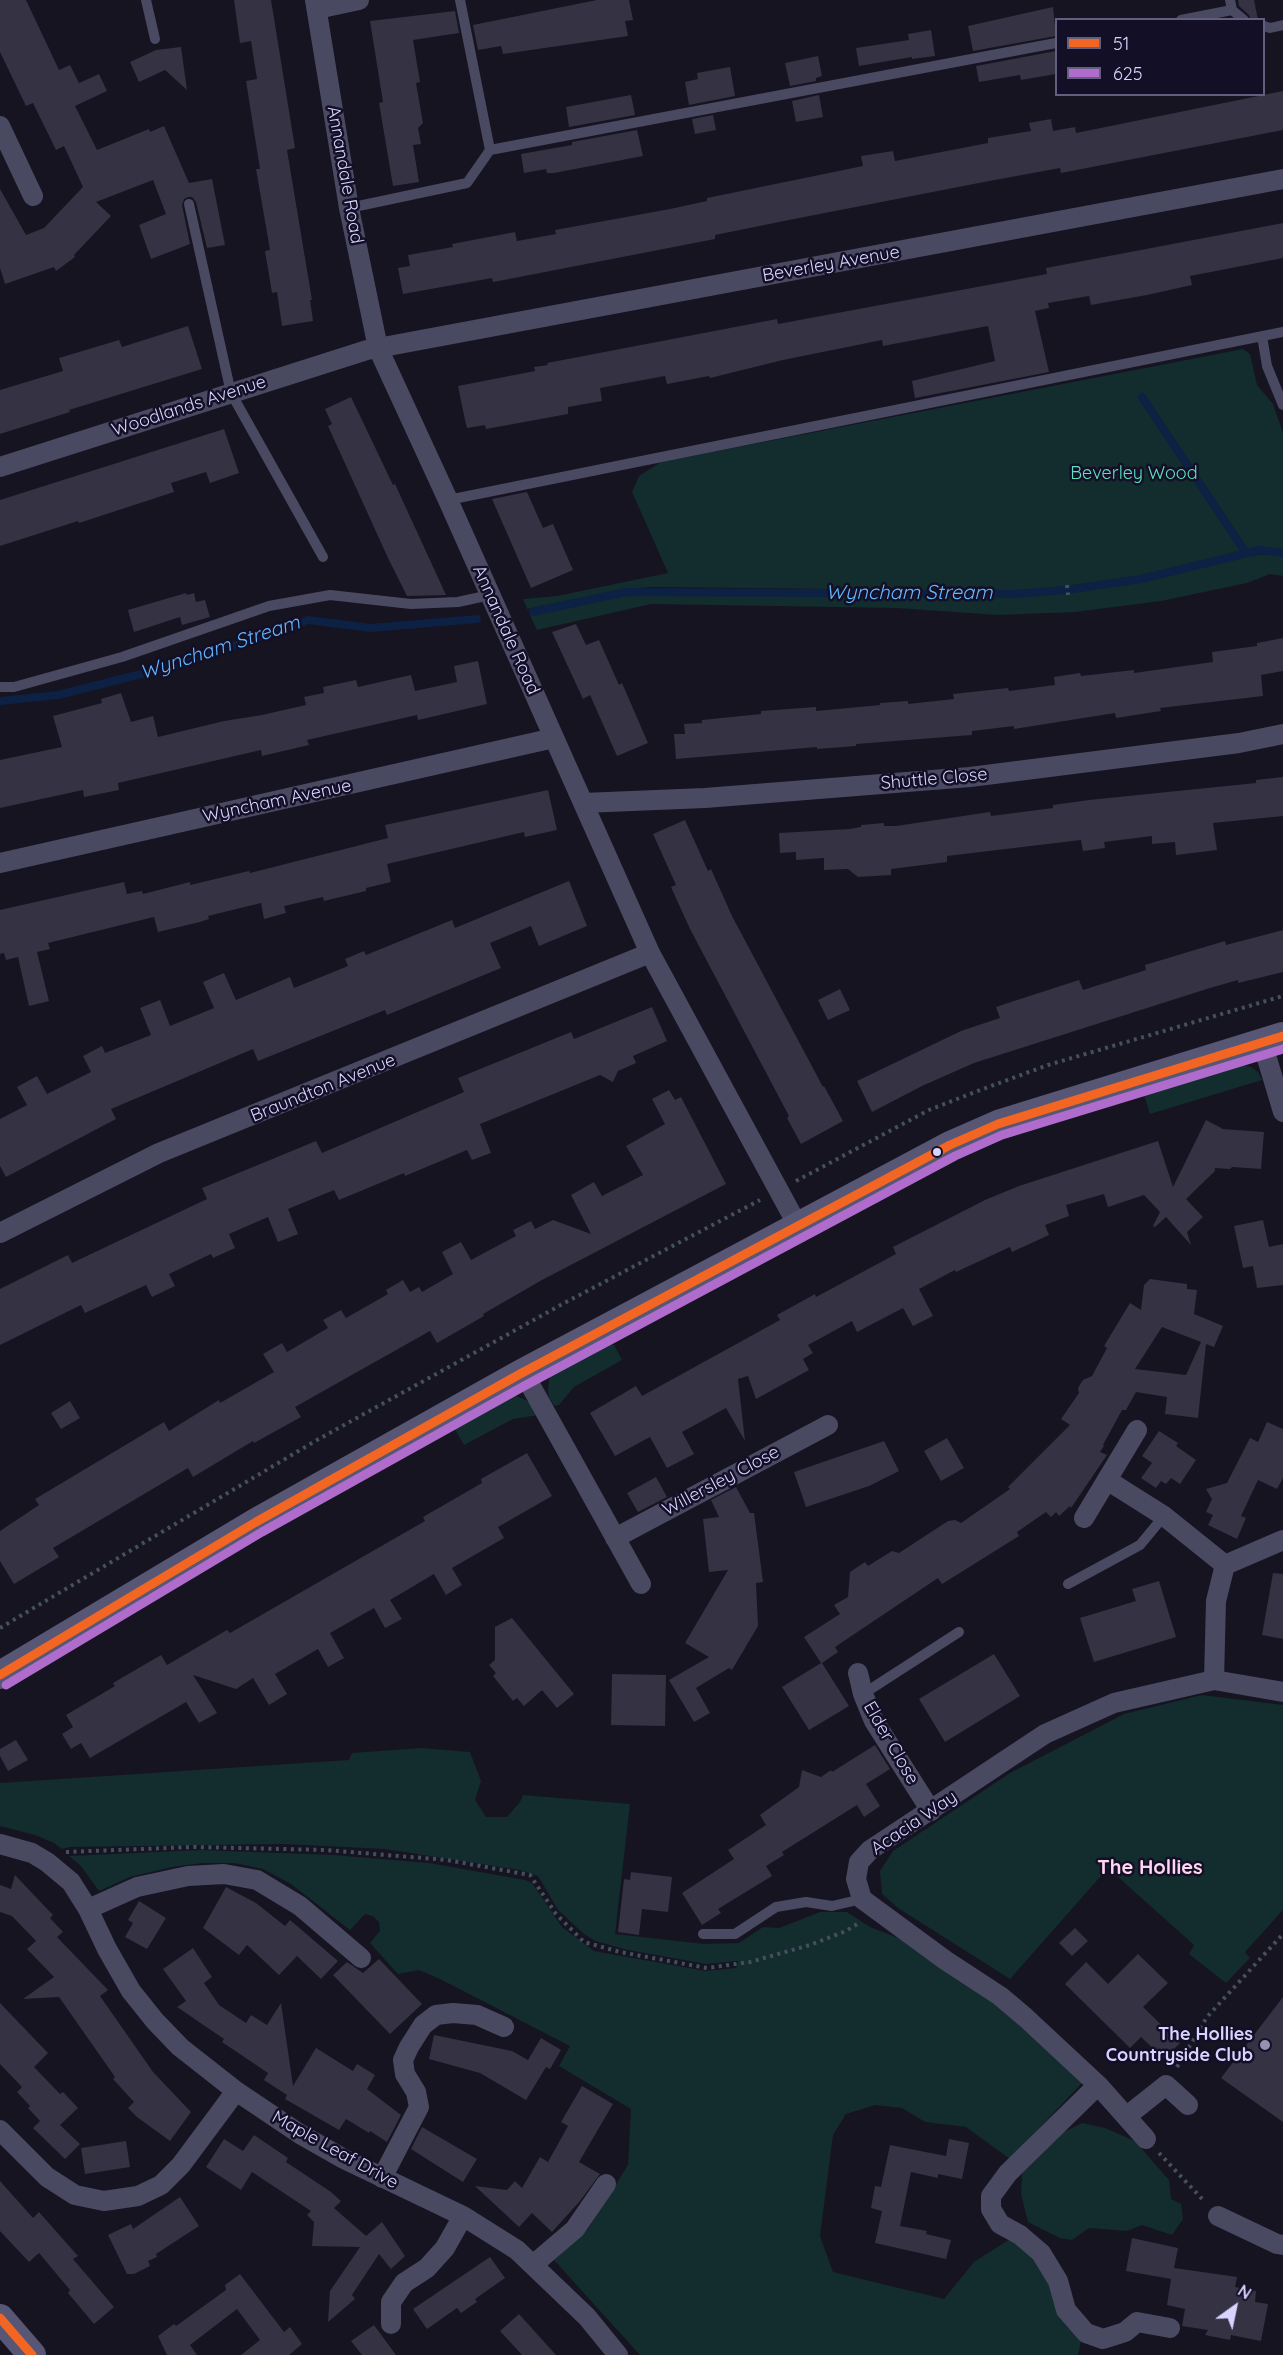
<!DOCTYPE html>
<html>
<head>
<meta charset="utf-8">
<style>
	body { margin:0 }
	#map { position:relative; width:1283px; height:2355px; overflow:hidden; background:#161421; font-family:Quicksand,sans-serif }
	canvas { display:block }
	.legend { position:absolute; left:1055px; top:18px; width:210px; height:78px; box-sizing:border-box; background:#130f26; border:2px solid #625e7d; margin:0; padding:8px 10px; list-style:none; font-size:18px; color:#d9d4ff }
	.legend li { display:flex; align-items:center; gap:12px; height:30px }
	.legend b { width:30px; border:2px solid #625e7d }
	.north { position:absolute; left:1205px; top:2277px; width:60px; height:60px; -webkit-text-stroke:4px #130f26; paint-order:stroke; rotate:33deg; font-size:16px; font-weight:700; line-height:24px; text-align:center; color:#d9d4ff }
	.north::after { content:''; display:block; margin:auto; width:21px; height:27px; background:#d9d4ff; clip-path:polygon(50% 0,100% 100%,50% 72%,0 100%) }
</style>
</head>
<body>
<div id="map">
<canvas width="1283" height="2355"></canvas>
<ul class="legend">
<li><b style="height:8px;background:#f26522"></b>51</li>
<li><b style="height:8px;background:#b06ccc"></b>625</li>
</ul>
<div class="north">N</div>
</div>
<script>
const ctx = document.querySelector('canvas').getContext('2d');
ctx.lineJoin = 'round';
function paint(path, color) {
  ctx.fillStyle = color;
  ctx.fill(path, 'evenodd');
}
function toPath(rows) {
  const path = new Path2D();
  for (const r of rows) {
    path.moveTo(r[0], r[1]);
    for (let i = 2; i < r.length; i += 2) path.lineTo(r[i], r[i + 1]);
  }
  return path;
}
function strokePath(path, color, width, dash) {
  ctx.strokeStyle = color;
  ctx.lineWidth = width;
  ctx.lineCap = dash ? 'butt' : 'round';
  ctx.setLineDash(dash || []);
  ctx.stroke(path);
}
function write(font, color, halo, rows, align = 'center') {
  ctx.font = font + ' Quicksand,sans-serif';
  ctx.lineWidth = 5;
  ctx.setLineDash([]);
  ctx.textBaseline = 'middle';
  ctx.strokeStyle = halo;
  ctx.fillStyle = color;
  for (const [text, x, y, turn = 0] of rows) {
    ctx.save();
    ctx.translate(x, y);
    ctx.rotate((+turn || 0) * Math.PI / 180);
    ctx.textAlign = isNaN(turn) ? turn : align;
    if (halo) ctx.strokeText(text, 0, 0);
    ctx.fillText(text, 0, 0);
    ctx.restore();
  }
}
paint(toPath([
	[1243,349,1250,354,1257,385,1273,404,1283,433,1283,549,1260,548,1233,553,1157,574,1063,587,1007,591,653,587,624,589,527,609,523,599,557,596,668,573,632,492,639,476,661,462],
	[1266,554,1283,555,1283,576,1270,574,1247,583,1161,601,1075,612,997,615,897,608,651,604,537,630,530,615,626,594,648,592,1016,596,1067,593,1144,582,1235,558],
	[1236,1063,1251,1067,1258,1072,1262,1080,1150,1114,1143,1092],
	[609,1343,614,1345,622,1360,574,1387,559,1405,554,1406,549,1397,548,1390,550,1372],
	[512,1394,530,1402,539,1415,513,1419,464,1445,453,1426],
	[1202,1695,1283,1705,1283,1910,1245,1952,1250,1958,1226,1983,1189,1954,1194,1945,1108,1868,1010,1979,898,1908,882,1894,880,1871,893,1851,1010,1773,1124,1714],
	[422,1748,470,1752,481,1781,475,1800,486,1817,507,1817,520,1802,523,1795,630,1804,615,1934,704,1944,739,1943,763,1927,779,1928,820,1912,847,1912,870,1927,901,1939,994,2003,1063,2063,1082,2083,1010,2159,966,2127,925,2122,902,2108,875,2105,846,2114,833,2135,820,2236,833,2272,944,2299,974,2262,1010,2239,1043,2261,1063,2321,1068,2328,1082,2336,1078,2355,640,2355,554,2260,588,2229,628,2165,631,2109,559,2066,570,2046,440,1979,419,1970,398,1974,370,1943,380,1931,379,1922,373,1916,365,1914,350,1930,291,1884,263,1869,235,1863,203,1863,172,1867,130,1877,99,1891,81,1866,69,1856,201,1850,334,1855,429,1863,525,1880,532,1883,562,1927,594,1951,706,1971,736,1968,738,1961,706,1964,628,1950,595,1941,584,1934,558,1910,538,1876,520,1870,385,1849,284,1844,69,1847,62,1849,54,1843,35,1835,0,1826,0,1783,349,1760,352,1753],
	[1082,2123,1105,2128,1135,2141,1169,2180,1171,2199,1181,2204,1183,2219,1172,2235,1142,2225,1127,2231,1089,2228,1072,2240,1060,2238,1028,2222,1021,2194,1022,2173,1064,2132]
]), '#132c2d');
strokePath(toPath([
	[1142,397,1246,553],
	[533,612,626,592,1012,594,1066,590,1141,579,1260,550,1283,553],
	[0,701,58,695,177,665,308,620,371,628,477,619]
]), '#0d2144', 8);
paint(toPath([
	[0,0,26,0,59,70,70,65,79,83,99,74,107,91,75,106,97,150,149,129,150,132,164,126,189,183,212,179,225,245,207,248,196,202,192,197,188,197,184,199,182,205,190,244,151,259,139,225,166,214,153,180,96,202,111,216,74,255,75,257,56,271,54,267,5,284,0,268,0,189,26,235,44,228,83,187,64,146,56,150,33,103,26,106,0,52],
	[234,0,271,0,295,148,287,150,312,300,310,300,313,321,282,326,277,292,272,293,265,251,270,250,256,169,260,169,246,81,257,79,251,41,240,43],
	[597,0,629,0,633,20,625,21,628,36,503,54,501,46,478,50,473,25],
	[1238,0,1254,0,1258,20,1251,20,1249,15,1239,6],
	[1053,7,1056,36,973,51,968,26],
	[455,11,459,33,413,40,420,82,416,83,423,123,418,128,421,144,413,145,419,182,393,186,379,103,383,102,370,21],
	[931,30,935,56,912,59,912,57,859,66,856,48,909,40,908,34],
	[181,47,187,90,165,70,139,82,130,62,156,50],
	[1056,51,1056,74,1021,80,1020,75,979,82,976,66],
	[818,56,822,76,816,78,816,81,790,86,785,63],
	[730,67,735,96,689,105,685,82,698,79,697,73],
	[1283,91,1283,130,1061,173,1060,168,984,182,789,220,715,235,715,239,509,279,493,282,492,278,403,294,398,268,410,266,408,255,453,247,452,244,515,232,517,241,556,234,555,230,670,209,707,201,707,198,863,166,861,156,893,151,895,161,988,143,988,138,1031,131,1029,123,1051,119,1053,131,1075,127,1076,133],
	[631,95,635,115,569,127,566,107],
	[819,95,823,117,796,122,792,101],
	[713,115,716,130,695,134,692,119],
	[637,130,643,156,554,173,547,173,546,169,524,173,521,154,572,145,572,142],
	[1283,223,1283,258,1190,276,1192,285,1147,295,1091,305,1089,296,1048,303,1049,308,1035,311,1049,372,915,398,912,381,995,361,988,326,883,346,882,340,783,360,710,378,709,376,667,384,665,376,600,388,602,401,568,407,568,414,486,429,485,425,467,428,465,420,458,386,535,371,534,367,548,365,547,363,777,319,778,324,1047,274,1046,268],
	[188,326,202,369,69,410,70,412,0,434,0,390,63,371,59,358,119,340,122,347],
	[351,397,393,485,395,484,446,595,407,596,388,558,328,426,332,424,325,409],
	[224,429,239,473,210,483,206,472,171,483,174,492,79,523,78,521,0,546,0,500],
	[527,492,543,528,553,524,573,570,531,588,492,499],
	[186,593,187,595,194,593,196,602,205,600,210,617,182,625,180,617,134,632,128,610],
	[576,624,586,645,599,640,619,685,622,683,648,743,617,756,590,695,583,699,552,632],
	[1283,638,1283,671,1261,675,1263,696,1160,708,1161,711,1116,718,1115,713,1014,729,1014,726,972,731,972,735,856,744,856,746,817,749,817,747,676,759,674,734,685,734,684,724,702,723,702,720,761,714,761,711,816,707,816,711,880,705,880,703,908,701,908,704,954,699,953,694,1008,688,1009,691,1055,685,1054,677,1080,673,1081,676,1134,670,1134,673,1213,662,1212,652,1257,646,1257,643],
	[478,661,487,704,418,720,417,715,307,740,309,745,262,756,261,750,118,783,119,790,84,797,83,790,0,808,0,760,62,747,53,716,102,703,101,699,121,693,131,722,153,716,158,737,224,721,262,715,306,705,304,697,324,693,323,687,356,680,358,687,411,675,415,691,457,682,454,666],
	[1283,777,1283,816,1213,823,1217,850,1176,855,1175,842,1152,844,1152,836,1104,842,1105,848,1083,851,1081,840,947,856,947,862,891,869,891,875,858,877,848,869,824,870,824,858,796,860,796,852,780,853,779,833,850,829,861,827,861,825,884,823,884,826,896,826,990,812,991,816,1053,808,1053,805,1089,800,1256,783,1256,780],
	[548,790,557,830,525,837,524,832,387,864,391,882,366,888,366,891,324,901,323,897,284,906,286,913,264,919,261,903,208,916,209,919,200,922,158,932,154,917,48,943,50,949,37,952,49,1001,29,1006,18,957,6,960,4,953,0,954,0,910,124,882,127,894,142,891,143,894,190,882,190,885,249,871,250,873,388,838,385,825],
	[685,820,708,871,711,869,732,916,823,1087,824,1086,843,1121,801,1144,787,1118,789,1116,690,929,671,887,676,885,653,834],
	[569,881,587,926,539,946,531,926,490,943,501,968,387,1015,385,1010,258,1061,253,1049,111,1109,116,1119,6,1177,0,1166,0,1119,27,1105,17,1087,37,1076,47,1094,91,1072,83,1056,102,1046,105,1053,151,1035,140,1008,160,1000,170,1026,214,1008,203,982,224,973,236,1000,290,977,294,988,348,966,345,959,364,951,366,955,452,920,455,928],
	[1283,930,1283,972,1238,983,1238,980,1210,988,974,1063,922,1086,872,1112,857,1081,961,1031,1000,1018,996,1007,1011,1002,1079,980,1083,990,1146,970,1145,965,1198,949,1225,941,1226,945],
	[840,989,850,1010,828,1020,818,1000],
	[652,1007,667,1041,633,1056,636,1063,618,1071,613,1082,600,1075,480,1124,491,1153,472,1160,467,1150,405,1176,404,1173,339,1200,334,1190,288,1209,298,1234,278,1242,268,1217,229,1234,235,1248,213,1258,211,1254,169,1274,175,1286,152,1297,146,1285,85,1313,81,1305,0,1345,0,1289,68,1255,72,1263,207,1199,202,1188,316,1141,322,1153,464,1092,458,1078,571,1032,574,1039],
	[669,1090,675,1100,681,1097,726,1184,542,1280,483,1314,484,1316,437,1343,430,1331,295,1407,301,1417,254,1443,253,1441,193,1477,188,1468,53,1548,59,1557,14,1584,0,1561,0,1531,39,1505,35,1499,164,1422,169,1431,219,1400,220,1403,274,1372,263,1354,282,1343,287,1352,328,1328,323,1320,341,1310,346,1318,388,1294,386,1290,403,1280,410,1292,419,1287,422,1292,453,1274,442,1252,461,1242,471,1260,516,1236,513,1230,531,1221,535,1229,553,1220,591,1234,571,1195,594,1182,602,1196,643,1175,626,1146,665,1124,652,1099],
	[1206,1120,1223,1129,1264,1132,1261,1169,1232,1167,1230,1169,1215,1168,1215,1171,1186,1199,1203,1217,1187,1232,1191,1245,1166,1217,1155,1227,1153,1226,1160,1212,1144,1195,1108,1207,1104,1194,1066,1205,1069,1216,1045,1225,1049,1235,1012,1252,1010,1247,956,1272,955,1270,919,1289,933,1316,913,1326,903,1308,857,1332,852,1321,808,1345,813,1353,803,1359,809,1370,756,1399,748,1376,738,1379,745,1441,726,1408,682,1432,694,1454,667,1468,650,1437,615,1456,590,1413,636,1386,642,1396,780,1320,777,1315,815,1294,816,1297,896,1254,893,1247,985,1200,1019,1186,1158,1141,1173,1187],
	[1263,1220,1269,1247,1283,1244,1283,1285,1257,1288,1253,1266,1243,1268,1234,1226],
	[1150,1279,1187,1284,1187,1289,1197,1290,1194,1314,1223,1326,1214,1347,1206,1344,1198,1418,1165,1414,1167,1397,1136,1392,1126,1410,1122,1410,1103,1445,1104,1446,1100,1452,1107,1455,1071,1508,1070,1506,1059,1516,1056,1512,1051,1517,1046,1512,1017,1532,1019,1536,971,1566,942,1584,938,1578,835,1647,838,1652,822,1663,849,1706,809,1730,782,1687,821,1663,804,1637,840,1614,834,1605,848,1597,850,1572,865,1562,868,1566,892,1551,899,1553,948,1521,955,1520,961,1523,1010,1489,1008,1487,1070,1425,1061,1419,1079,1393,1078,1388,1083,1380,1092,1376,1107,1348,1104,1346,1130,1303,1141,1310,1144,1285],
	[1162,1327,1201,1342,1186,1375,1135,1369],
	[70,1401,80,1418,61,1429,51,1413],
	[1267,1422,1283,1429,1283,1478,1277,1489,1258,1480,1241,1516,1246,1518,1237,1539,1208,1525,1213,1515,1206,1512,1212,1499,1206,1489,1227,1483,1250,1438,1258,1442],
	[1159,1431,1178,1443,1176,1446,1196,1460,1180,1484,1171,1478,1166,1484,1161,1481,1156,1488,1141,1478,1152,1463,1142,1456],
	[947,1438,964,1468,941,1481,924,1451],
	[884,1441,899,1471,869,1486,806,1507,794,1472],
	[527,1453,552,1496,498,1527,504,1538,452,1568,462,1585,446,1595,434,1574,390,1600,402,1619,385,1628,374,1608,330,1633,344,1658,328,1667,318,1649,275,1674,287,1694,269,1705,253,1678,236,1689,193,1675,217,1713,199,1723,186,1702,90,1758,81,1743,71,1749,62,1734,73,1727,66,1715,115,1686,113,1683,161,1655,167,1665,227,1630,230,1633,425,1521,423,1517,482,1483,481,1479],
	[656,1477,667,1497,638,1512,627,1493],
	[736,1487,750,1513,754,1513,763,1582,756,1583,758,1626,732,1670,729,1668,696,1688,710,1713,694,1722,669,1680,709,1657,685,1643,728,1570,709,1572,703,1519,719,1517,711,1500],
	[1273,1573,1283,1574,1283,1639,1262,1635],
	[1159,1581,1176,1637,1094,1662,1080,1618,1136,1601,1132,1589],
	[512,1618,574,1694,557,1708,542,1690,524,1706,517,1698,513,1701,493,1676,496,1673,489,1665,495,1660,495,1627],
	[994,1654,1020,1696,945,1742,919,1699],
	[612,1674,666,1675,665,1726,611,1725],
	[16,1740,28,1760,8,1771,0,1756,0,1749],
	[875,1745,890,1769,866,1784,880,1806,864,1817,857,1805,782,1852,784,1855,766,1866,772,1876,718,1909,721,1913,702,1925,682,1893,734,1859,728,1850,766,1825,760,1815,799,1787,802,1770,821,1777,831,1770,832,1772],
	[631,1872,672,1877,668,1912,642,1909,639,1935,618,1932,624,1879,630,1880],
	[15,1875,53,1915,50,1918,63,1932,57,1937,108,1990,100,1996,153,2072,191,2112,170,2141,137,2117,128,2108,134,2102,113,2079,115,2077,59,1997,23,1999,54,1977,27,1949,36,1941,12,1916,0,1912,0,1885,11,1889],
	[226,1887,256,1903,285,1926,290,1920,338,1961,321,1979,297,1956,279,1975,247,1945,239,1955,203,1928],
	[139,1901,166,1918,147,1949,125,1937,133,1923,128,1920],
	[1075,1928,1088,1941,1072,1956,1059,1943],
	[193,1948,212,1977,204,1983,219,2005,246,2023,251,2015,267,2025,281,2003,293,2086,316,2048,353,2071,357,2064,375,2075,367,2089,401,2115,387,2142,370,2131,369,2133,346,2119,339,2130,285,2099,287,2095,264,2080,268,2073,222,2042,224,2039,177,2007,186,2001,163,1969],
	[1138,1954,1168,1983,1143,2007,1180,2043,1164,2059,1141,2037,1130,2048,1065,1984,1086,1962,1108,1984],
	[379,1959,422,2004,390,2034,333,1975,347,1962,363,1973],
	[1283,1997,1283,2122,1221,2078],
	[0,2003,48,2053,34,2067,60,2094,63,2092,78,2108,60,2125,80,2144,65,2159,33,2128,40,2121,28,2108,30,2106,17,2092,22,2087,0,2064],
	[434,2035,512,2051,528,2060,541,2038,561,2050,550,2069,546,2067,526,2100,480,2073,429,2059],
	[582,2086,613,2104,579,2162,600,2174,580,2201,552,2232,532,2213,519,2227,475,2186,507,2190,515,2181,522,2188,540,2157,548,2162,568,2126,561,2122],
	[422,2127,477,2159,463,2182,411,2149],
	[254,2135,288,2158,286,2162,331,2192,341,2201,334,2208,366,2236,382,2222,405,2256,391,2269,379,2254,352,2295,355,2299,328,2322,330,2291,360,2247,312,2246,314,2222,307,2215,311,2211,252,2172,241,2190,206,2167,224,2139,243,2151],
	[949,2139,969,2143,962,2179,938,2174,938,2178,911,2172,900,2226,927,2231,926,2234,951,2240,946,2259,875,2243,882,2211,871,2208,875,2186,881,2187,890,2145,946,2156],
	[126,2141,130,2167,85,2174,81,2148],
	[0,2181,33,2218,39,2212,78,2256,73,2259,114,2307,94,2324,68,2293,70,2290,39,2253,29,2262,0,2231],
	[180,2197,199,2226,156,2254,157,2257,148,2261,150,2266,134,2274,127,2274,108,2235,131,2224,133,2229],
	[1132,2238,1178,2248,1174,2268,1237,2277,1235,2287,1256,2291,1255,2302,1268,2304,1261,2341,1231,2335,1230,2340,1205,2335,1208,2330,1182,2326,1185,2309,1167,2305,1171,2279,1126,2271],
	[490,2257,505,2278,475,2299,477,2302,461,2313,457,2308,427,2329,413,2309],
	[240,2274,284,2332,290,2327,302,2344,289,2355,241,2355,260,2340,237,2309,190,2345,197,2355,167,2355,158,2336,174,2324,176,2326,208,2303,226,2290,225,2285],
	[519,2314,556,2355,522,2355,500,2331],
	[374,2325,396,2355,362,2355,351,2341]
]), '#343243');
strokePath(toPath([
	[1067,585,1068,595],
	[796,1181,929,1110,975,1092,1048,1065,1283,996],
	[0,1628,317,1440,568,1301,760,1200],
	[66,1852,193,1847,326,1850,447,1860,530,1875,556,1914,584,1942,620,1952,707,1968,750,1962,810,1945,846,1931,859,1923],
	[1177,2067,1207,2017,1283,1934],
	[1159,2153,1205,2202]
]), '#44505f', 4, [3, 4.5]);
strokePath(toPath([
	[146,0,155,39],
	[460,0,490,150],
	[1232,10,1244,20],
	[1181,20,1232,10,1230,0],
	[1264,26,1270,28,1283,25],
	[189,204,231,393,323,557],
	[349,208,467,183,490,150,1056,43],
	[1262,336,1267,366,1283,405],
	[448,500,1283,332],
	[0,687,14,687,122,657,269,606,330,595,411,604,458,602,490,595],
	[1068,1584,1140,1545,1164,1516],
	[863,1694,959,1632],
	[703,1934,735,1934,776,1907,806,1902,832,1906,862,1899]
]), '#4a4962', 10);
strokePath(toPath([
	[315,0,349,208,378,348,448,500,650,953,798,1226],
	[317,9,359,0],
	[0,126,33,196],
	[0,467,367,350,1283,179],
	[583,803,705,798,970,777,1239,743,1283,734],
	[0,863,554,738],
	[1262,1042,1283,1112],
	[0,1233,159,1153,650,953],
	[523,1372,641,1584],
	[1107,1480,1164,1516,1225,1565],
	[1084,1518,1137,1430],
	[615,1538,828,1425],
	[858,1673,863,1694,874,1721,931,1811],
	[1214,1680,1216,1601,1225,1565,1283,1540],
	[0,1844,32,1853,47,1862,71,1882,88,1909,107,1949,131,1991,155,2021,180,2047,236,2091,300,2134,344,2159,463,2216,517,2250,587,2317,618,2355],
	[88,1909,137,1887,188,1876,224,1874,257,1880,300,1906,361,1958],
	[1098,2085,1008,2173,991,2196,991,2209,1000,2224,1020,2235,1041,2253,1058,2281,1066,2310,1086,2333,1103,2339,1125,2332,1137,2322,1170,2328],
	[1127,2116,1166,2085,1188,2105],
	[0,2130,47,2177,75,2195,104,2201,138,2196,161,2185,181,2165,236,2091],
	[1146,2139,1098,2085,1026,2018,1000,1996,945,1960,862,1899,856,1879,859,1862,870,1850,1045,1734,1114,1703,1214,1680,1283,1692],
	[382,2178,419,2107,416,2092,405,2074,403,2060,409,2047,423,2025,436,2015,453,2013,477,2015,504,2027],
	[1218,2216,1277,2244,1283,2245],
	[534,2264,575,2229,606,2184],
	[391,2324,391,2302,404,2283,427,2268,445,2248,463,2216]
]), '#4a4962', 20);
strokePath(toPath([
	[0,1675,256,1522,520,1374,950,1145,998,1124,1283,1036],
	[0,2318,32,2355]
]), '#575674', 28);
strokePath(toPath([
	[0,1675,256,1522,520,1374,950,1145,998,1124,1283,1036],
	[0,2318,32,2355]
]), '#f26522', 9);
strokePath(toPath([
	[6,1685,262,1532,526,1385,955,1156,1002,1135,1283,1049]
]), '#b06ccc', 9);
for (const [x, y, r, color] of [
	[937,1152,5,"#d9d4ff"],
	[1265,2045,6,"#9591b1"]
]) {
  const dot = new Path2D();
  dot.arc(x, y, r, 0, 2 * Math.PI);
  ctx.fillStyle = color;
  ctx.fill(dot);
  strokePath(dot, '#130f26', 2);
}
write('18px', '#d9d4ff', '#130f26', [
	["Annandale Road",345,175,80],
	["Beverley Avenue",831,264,-10],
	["Woodlands Avenue",189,406,-18],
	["Annandale Road",506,630,66],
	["Shuttle Close",934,779,-5],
	["Wyncham Avenue",277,801,-12],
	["Braundton Avenue",323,1088,-22],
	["Willersley Close",721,1481,-28],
	["Elder Close",891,1743,60],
	["Acacia Way",914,1823,-34],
	["Maple Leaf Drive",335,2150,29]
]);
write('18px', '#5fe0c0', '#130f26', [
	["Beverley Wood",1134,474]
]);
write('bold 18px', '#d9d4ff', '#130f26', [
	["The Hollies",1253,2035],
	["Countryside Club",1253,2056]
], 'right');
write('italic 20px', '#62b6ff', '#130f26', [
	["Wyncham Stream",909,593],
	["Wyncham Stream",220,648,-18]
]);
write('bold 20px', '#ffd6f0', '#130f26', [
	["The Hollies",1150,1868]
]);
</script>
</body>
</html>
